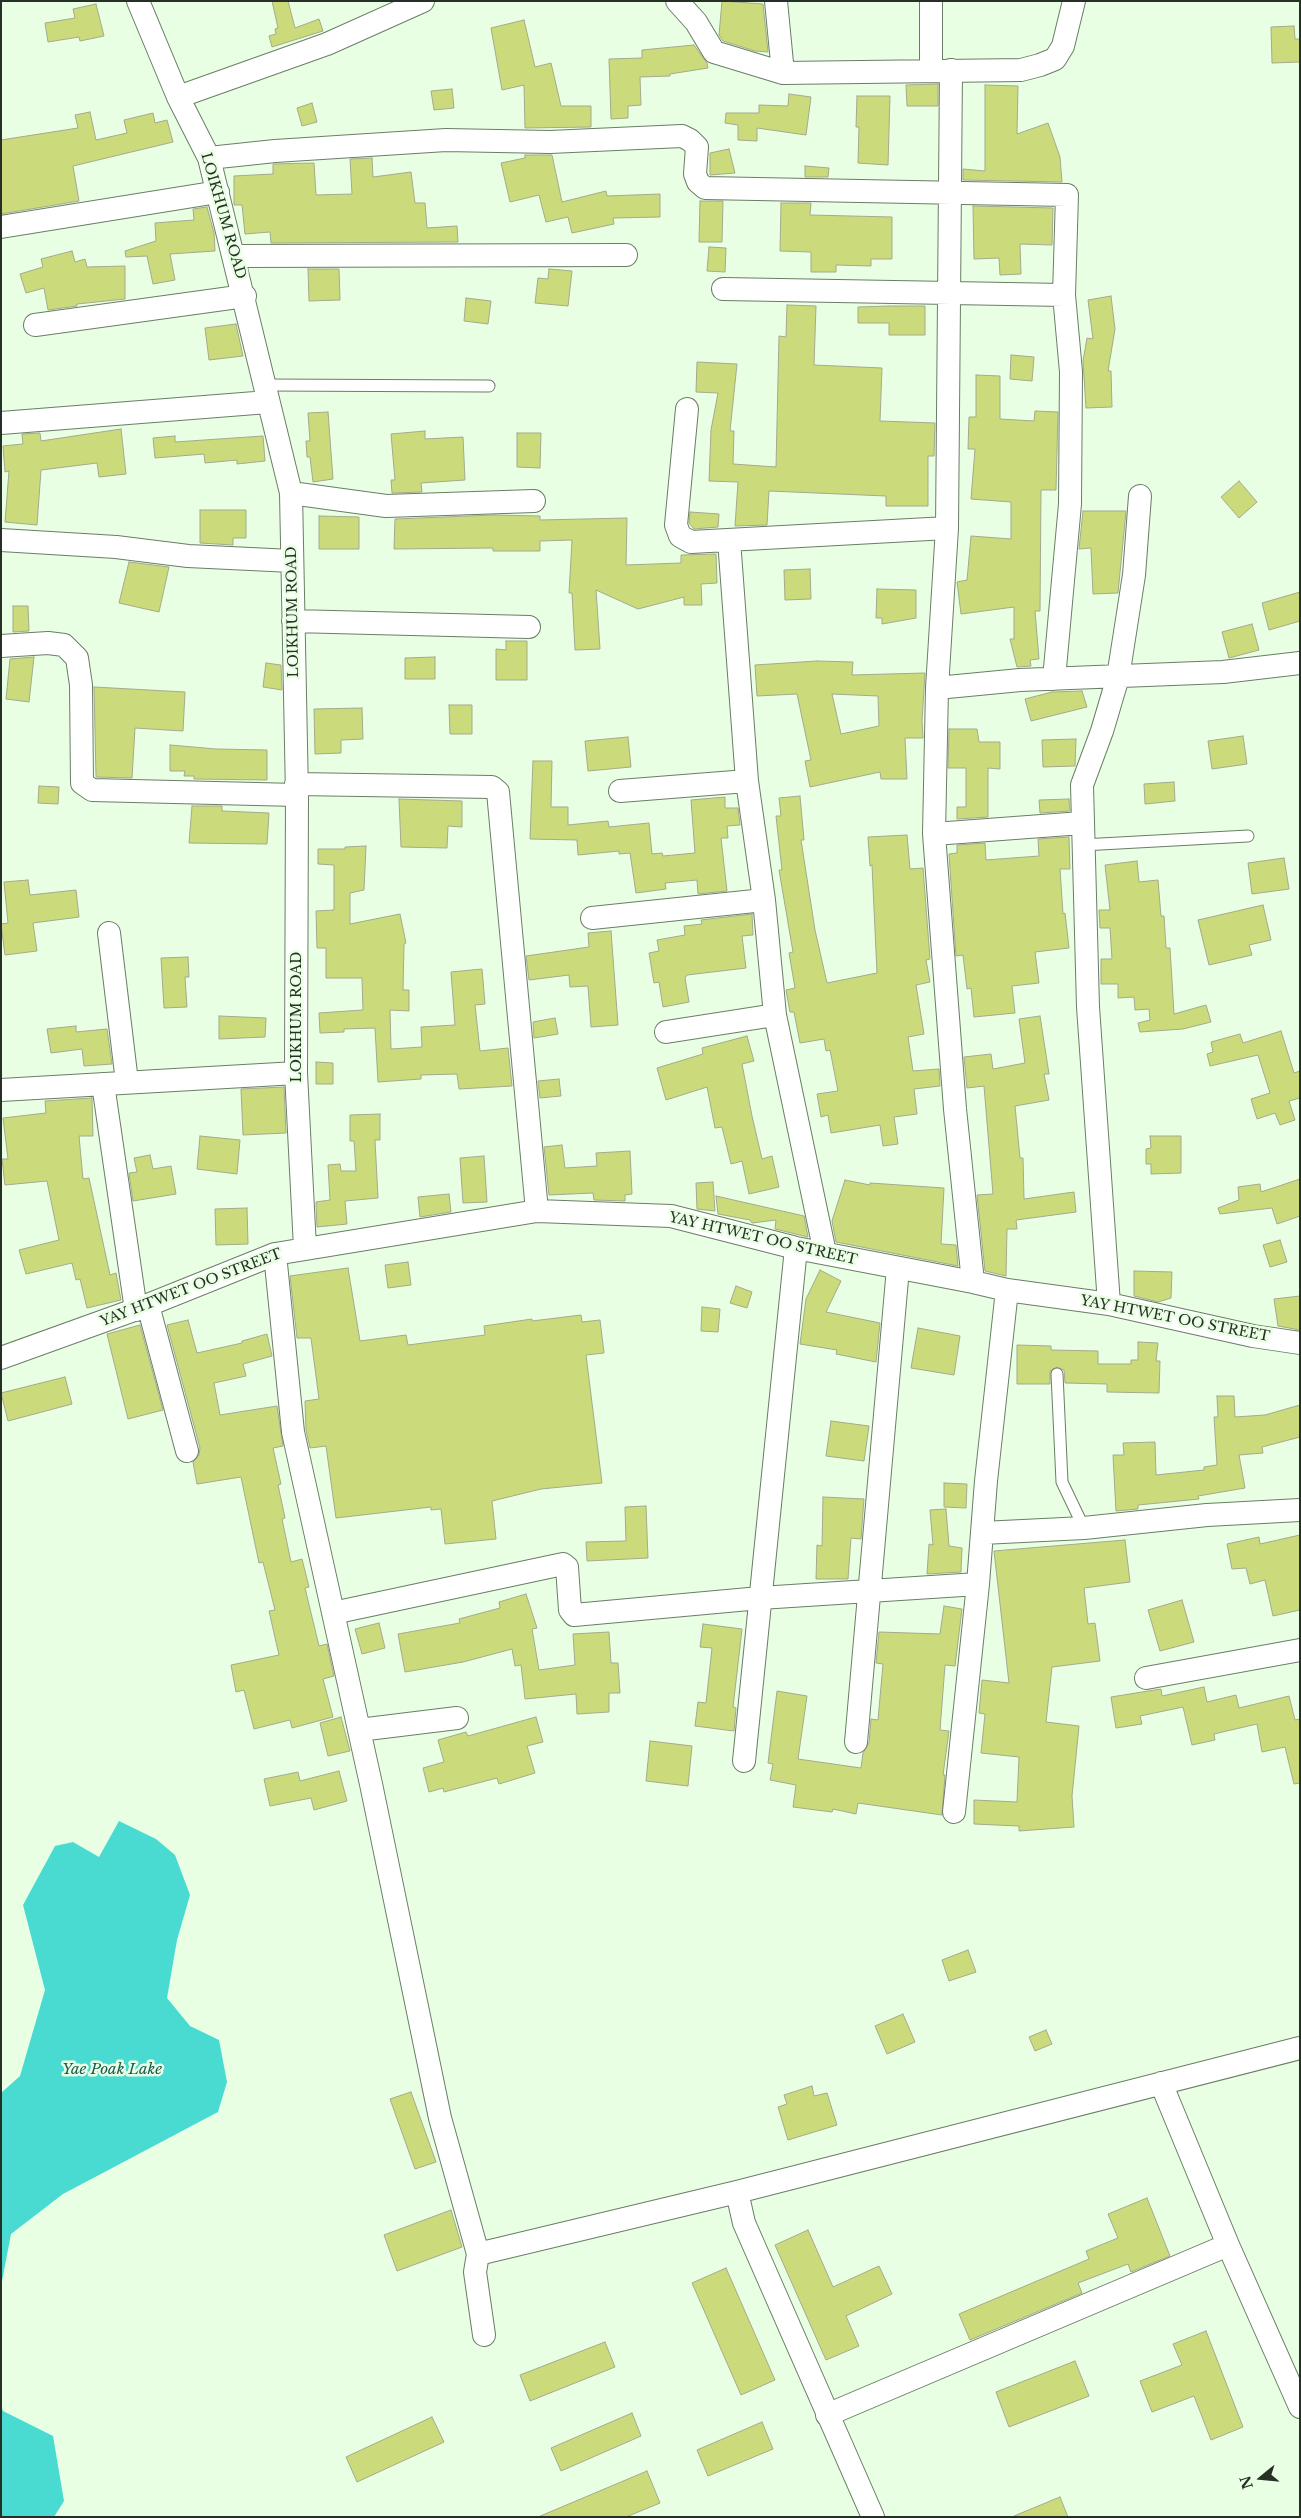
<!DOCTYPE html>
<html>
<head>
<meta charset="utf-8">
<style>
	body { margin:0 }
	#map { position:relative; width:1301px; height:2518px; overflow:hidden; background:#e8ffe3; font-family:"Libre Baskerville",serif }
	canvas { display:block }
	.frame { position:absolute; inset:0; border:2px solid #273026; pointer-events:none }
	.north { position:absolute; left:1236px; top:2453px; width:50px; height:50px; -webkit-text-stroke:4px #e8ffe3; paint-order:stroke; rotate:253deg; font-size:14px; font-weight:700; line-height:20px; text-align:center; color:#273026 }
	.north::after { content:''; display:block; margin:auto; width:18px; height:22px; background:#273026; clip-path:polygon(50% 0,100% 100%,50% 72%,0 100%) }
</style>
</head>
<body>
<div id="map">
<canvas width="1301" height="2518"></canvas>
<div class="frame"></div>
<div class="north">N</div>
</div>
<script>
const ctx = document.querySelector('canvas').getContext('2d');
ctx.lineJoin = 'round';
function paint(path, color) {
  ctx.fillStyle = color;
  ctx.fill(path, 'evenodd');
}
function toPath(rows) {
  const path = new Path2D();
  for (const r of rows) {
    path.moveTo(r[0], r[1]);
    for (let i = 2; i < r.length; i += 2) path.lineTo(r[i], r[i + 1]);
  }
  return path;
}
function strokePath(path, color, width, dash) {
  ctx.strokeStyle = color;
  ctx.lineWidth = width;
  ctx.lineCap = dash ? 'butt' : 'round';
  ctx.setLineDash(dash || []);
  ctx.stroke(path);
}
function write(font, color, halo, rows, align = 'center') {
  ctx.font = font + ' "Libre Baskerville",serif';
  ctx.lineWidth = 5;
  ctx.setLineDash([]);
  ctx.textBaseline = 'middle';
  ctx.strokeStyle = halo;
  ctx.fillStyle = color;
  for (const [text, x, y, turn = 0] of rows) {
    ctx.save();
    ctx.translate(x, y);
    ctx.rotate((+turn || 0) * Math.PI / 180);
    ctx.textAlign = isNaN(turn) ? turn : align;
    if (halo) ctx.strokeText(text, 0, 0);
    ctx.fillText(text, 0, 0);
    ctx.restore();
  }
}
paint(toPath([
	[119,1821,156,1839,175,1855,190,1895,177,1940,167,1998,190,2026,219,2040,227,2082,218,2112,63,2194,11,2234,1,2286,1,2093,20,2076,45,1990,23,1905,55,1846,73,1842,99,1857],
	[1,2406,3,2411,53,2436,64,2501,54,2517,1,2517]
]), '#49dbd2');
const building = toPath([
	[272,1,288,1,295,28,319,19,323,31,272,47,269,36,276,34,275,29,278,28,272,1],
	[722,1,763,4,768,52,755,51,723,41,719,35,722,1],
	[96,4,104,36,80,41,79,37,48,42,45,23,75,18,73,9,96,4],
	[524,20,535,67,551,63,561,106,591,106,591,127,525,128,524,85,502,90,491,28,524,20],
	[1294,26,1295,39,1300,39,1300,62,1272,63,1271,27,1294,26],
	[694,45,707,63,708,68,670,74,670,76,640,77,641,105,628,106,628,118,611,119,609,59,642,58,642,50,694,45],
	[938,84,938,106,907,106,906,85,938,84],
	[985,85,1018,86,1017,134,1048,123,1060,157,1062,182,963,180,963,169,985,171,985,85],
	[452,89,454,108,434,110,431,91,452,89],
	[789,94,811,97,806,135,757,128,757,141,738,140,738,125,725,123,726,113,759,113,759,105,788,106,789,94],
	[857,96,890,96,888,165,858,163,859,127,856,127,857,96],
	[312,103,317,122,302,126,297,108,312,103],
	[90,112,96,140,127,133,124,120,153,113,155,123,167,120,173,142,73,166,79,201,1,214,1,140,78,128,75,115,90,112],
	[729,149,735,173,710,175,710,153,729,149],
	[525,155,552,155,562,202,606,191,607,196,660,194,660,217,613,218,614,224,572,233,568,217,546,222,539,195,510,202,501,163,525,158,525,155],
	[372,158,373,177,411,172,415,203,425,203,427,228,457,226,458,242,271,243,270,232,245,234,242,205,234,205,234,176,273,174,273,164,314,163,316,195,352,194,350,159,372,158],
	[805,166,829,168,828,177,805,177,805,166],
	[700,201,723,201,722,242,699,242,700,201],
	[781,203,811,203,810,215,892,217,892,259,871,259,871,266,836,265,836,272,811,272,811,252,780,251,781,203],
	[973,206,1053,208,1052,245,1020,244,1021,274,1000,275,999,258,974,259,973,206],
	[207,207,214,233,215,251,170,254,175,280,153,284,147,256,126,257,125,251,156,241,155,223,194,220,193,209,207,207],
	[709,247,726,248,725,272,707,271,709,247],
	[72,251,75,262,85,259,87,267,125,266,125,299,77,304,77,306,48,310,44,288,26,293,20,274,43,267,41,259,72,251],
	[308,269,339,269,340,300,309,301,308,269],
	[549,269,572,271,568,306,535,303,538,278,548,279,549,269],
	[1111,296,1115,329,1108,371,1111,371,1112,407,1086,408,1083,361,1087,338,1093,339,1088,300,1111,296],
	[466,298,491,301,488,324,464,321,466,298],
	[787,305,816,306,814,365,882,368,880,421,935,423,934,456,928,456,928,506,886,506,886,496,769,491,767,525,735,526,738,482,709,481,711,430,718,393,696,392,697,362,737,364,730,431,734,431,733,464,776,467,779,336,786,337,787,305],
	[889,306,925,306,925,335,889,335,889,323,858,323,858,307,889,306],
	[236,324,243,356,209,360,205,328,236,324],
	[1011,355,1034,357,1032,381,1010,379,1011,355],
	[976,375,1000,376,1000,419,1034,421,1035,411,1058,412,1056,490,1041,490,1040,611,1035,611,1039,659,1030,660,1031,666,1017,667,1010,639,1014,639,1014,607,961,614,957,582,967,580,971,536,1011,539,1011,502,971,499,975,449,968,449,969,417,976,417,976,375],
	[328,412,333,479,313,482,310,457,307,457,306,441,310,441,308,413,328,412],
	[121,429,126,474,99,477,97,463,41,470,37,525,5,522,9,471,5,472,3,446,23,444,22,434,40,433,41,441,121,429],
	[425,431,425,439,463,437,465,480,421,483,422,492,392,493,391,480,395,480,391,434,425,431],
	[517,433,541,433,540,468,517,467,517,433],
	[175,436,175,442,263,436,265,461,237,464,237,460,205,463,204,454,155,458,153,438,175,436],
	[1239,481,1257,502,1239,518,1221,497,1239,481],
	[200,510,246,510,246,538,233,538,233,545,200,543,200,510],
	[1083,511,1126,511,1118,593,1093,594,1091,548,1079,549,1083,511],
	[690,512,719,514,718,527,694,529,689,523,690,512],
	[494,515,540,516,540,520,627,518,626,565,681,563,681,555,716,554,717,583,701,584,702,605,684,605,684,597,638,609,596,590,600,649,575,650,572,593,569,593,572,540,540,541,540,551,493,551,493,548,394,549,395,519,494,515],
	[319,516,359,517,359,549,319,549,319,516],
	[129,562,169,567,159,612,119,603,129,562],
	[810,569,811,599,785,600,784,570,810,569],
	[877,589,916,590,916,618,882,624,882,618,876,618,877,589],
	[1300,592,1300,621,1269,630,1262,603,1300,592],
	[13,606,28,606,29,631,13,632,13,606],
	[1252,624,1259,650,1229,658,1222,632,1252,624],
	[506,641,527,641,527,680,496,680,496,649,506,650,506,641],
	[34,657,29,702,6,699,10,659,34,657],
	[435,657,435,679,405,679,405,658,435,657],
	[817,661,853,662,852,675,925,673,922,721,923,738,905,738,907,779,881,779,880,772,810,787,805,761,811,760,797,694,757,696,755,665,817,661],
	[832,694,878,696,879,726,841,734,832,694],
	[266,663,281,665,282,690,263,687,266,663],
	[94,687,185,692,183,731,135,728,132,778,96,777,94,687],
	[1082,691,1087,707,1031,721,1025,699,1052,692,1082,691],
	[449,705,472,705,472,734,450,734,449,705],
	[362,708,363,739,341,740,341,753,315,754,314,709,362,708],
	[949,729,977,729,979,742,1000,742,1000,769,988,768,988,817,957,819,957,807,966,807,966,768,948,768,949,729],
	[1243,736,1247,764,1212,769,1208,741,1243,736],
	[628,737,631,767,588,771,585,741,628,737],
	[1076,739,1075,766,1043,767,1042,740,1076,739],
	[170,745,216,749,267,750,267,780,194,779,194,776,184,776,185,771,170,771,170,745],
	[533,761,552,761,551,807,568,807,568,825,608,821,609,827,649,823,652,854,662,853,663,856,695,853,691,800,725,797,725,808,738,808,740,825,727,826,728,838,721,838,727,891,698,894,697,880,665,883,666,889,636,893,630,853,619,854,619,851,578,855,577,840,530,839,533,761],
	[1174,782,1175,801,1145,804,1144,784,1174,782],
	[39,786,59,787,58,804,38,803,39,786],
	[800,796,804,840,801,840,815,930,827,983,877,973,872,865,870,866,868,837,907,835,910,869,923,868,930,959,926,960,930,982,916,985,924,1034,908,1037,913,1071,939,1069,940,1086,914,1089,917,1114,894,1117,898,1144,883,1146,880,1125,831,1133,828,1115,821,1117,817,1094,838,1091,830,1050,826,1051,824,1039,800,1043,794,1012,790,1012,786,990,795,988,789,953,793,952,779,870,782,870,776,816,781,816,779,798,800,796],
	[399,799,462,801,462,827,448,826,447,848,401,847,399,799],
	[1069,799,1070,811,1040,813,1039,800,1069,799],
	[192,806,222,806,222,811,269,813,267,844,189,843,192,806],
	[1069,837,1070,869,1060,869,1063,914,1065,913,1069,948,1035,952,1039,983,1012,986,1015,1013,974,1017,971,988,967,989,963,955,956,956,949,854,957,853,957,845,985,843,986,860,1039,856,1038,839,1069,837],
	[366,846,364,890,350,893,350,924,400,914,406,943,404,944,403,990,409,990,409,1011,390,1010,391,1049,422,1047,421,1027,455,1025,451,972,482,969,485,1004,475,1005,480,1051,508,1048,512,1086,459,1089,457,1074,421,1075,421,1079,378,1082,375,1028,344,1029,344,1032,320,1033,319,1013,363,1010,362,978,326,978,326,948,317,948,316,911,334,910,334,865,318,864,318,849,345,849,345,847,366,846],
	[1284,858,1289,889,1252,894,1248,863,1284,858],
	[1137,861,1139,882,1158,880,1161,916,1164,916,1166,948,1170,948,1174,1014,1206,1005,1211,1022,1183,1029,1140,1032,1138,1023,1150,1020,1149,1009,1135,1010,1134,997,1118,998,1118,984,1101,984,1101,959,1112,959,1110,928,1100,928,1099,910,1110,910,1105,865,1137,861],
	[28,880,30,895,76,890,79,917,33,923,37,951,5,955,1,924,8,923,4,882,28,880],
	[1263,905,1271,940,1249,945,1252,955,1209,965,1198,920,1263,905],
	[752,914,753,935,742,936,746,968,687,975,685,978,689,1002,663,1007,659,982,654,983,649,953,659,951,657,940,685,935,684,926,702,924,701,920,752,914],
	[611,931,618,1025,591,1027,588,986,570,987,569,975,529,980,526,956,589,947,588,933,611,931],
	[188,957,189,977,185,977,187,1007,164,1008,161,958,188,957],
	[219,1016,266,1018,265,1037,219,1039,219,1016],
	[1040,1016,1049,1074,1044,1074,1049,1100,1015,1106,1020,1158,1023,1158,1024,1199,1074,1192,1076,1212,1016,1220,1017,1229,1007,1229,1006,1276,985,1271,977,1195,993,1194,984,1086,967,1088,964,1057,991,1054,993,1069,1025,1063,1019,1019,1040,1016],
	[555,1018,558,1034,534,1038,533,1022,555,1018],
	[76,1026,76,1032,107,1029,112,1064,84,1066,82,1049,51,1053,47,1029,76,1026],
	[1281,1031,1294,1073,1300,1071,1300,1098,1289,1101,1295,1120,1280,1125,1275,1113,1257,1119,1251,1099,1270,1093,1258,1055,1210,1066,1207,1054,1213,1052,1211,1042,1240,1034,1243,1043,1281,1031],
	[747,1036,754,1061,742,1064,752,1116,762,1159,772,1156,779,1187,749,1194,742,1161,731,1164,722,1127,715,1128,707,1087,666,1100,657,1068,703,1054,702,1048,747,1036],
	[316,1062,333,1063,333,1084,316,1084,316,1062],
	[559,1079,561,1096,540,1098,538,1081,559,1079],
	[284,1087,286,1133,243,1135,241,1089,284,1087],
	[92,1098,93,1136,79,1136,83,1179,89,1178,110,1275,116,1273,121,1300,87,1308,80,1279,76,1280,72,1263,26,1274,19,1250,59,1240,47,1181,5,1185,2,1159,8,1159,3,1118,46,1113,45,1101,92,1098],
	[380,1114,380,1140,375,1140,378,1198,345,1201,347,1224,317,1227,316,1202,330,1200,328,1165,340,1164,341,1171,356,1171,354,1141,350,1141,350,1115,380,1114],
	[200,1136,240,1140,237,1174,197,1169,200,1136],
	[1150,1136,1181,1136,1181,1173,1151,1174,1151,1164,1146,1164,1146,1149,1151,1148,1150,1136],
	[562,1145,565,1168,597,1166,596,1153,630,1151,632,1194,625,1195,625,1201,594,1200,593,1193,549,1195,544,1147,562,1145],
	[150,1155,153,1169,171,1166,176,1194,133,1201,129,1173,137,1172,134,1158,150,1155],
	[484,1156,487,1202,463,1203,460,1158,484,1156],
	[1300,1179,1300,1216,1277,1224,1272,1208,1220,1214,1218,1208,1239,1200,1238,1187,1260,1184,1261,1192,1300,1179],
	[845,1180,870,1185,870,1183,944,1188,941,1244,956,1245,958,1266,836,1242,832,1221,845,1180],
	[713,1182,715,1211,697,1209,696,1183,713,1182],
	[449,1194,451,1212,420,1217,418,1197,449,1194],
	[716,1196,804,1216,808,1237,775,1229,776,1220,752,1223,750,1220,718,1214,716,1196],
	[247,1208,248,1244,216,1245,215,1209,247,1208],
	[1280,1240,1287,1262,1270,1267,1263,1245,1280,1240],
	[408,1262,411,1285,388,1288,385,1265,408,1262],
	[348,1268,360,1341,406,1335,408,1345,485,1335,484,1326,532,1319,532,1321,581,1315,582,1322,600,1320,604,1353,586,1355,602,1483,541,1489,492,1501,496,1539,445,1544,441,1509,431,1510,431,1507,336,1518,326,1446,310,1448,306,1430,305,1401,319,1399,311,1338,297,1338,290,1276,348,1268],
	[820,1270,841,1281,826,1312,880,1323,876,1362,836,1354,837,1350,800,1344,806,1299,820,1270],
	[1134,1271,1172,1272,1171,1298,1158,1302,1134,1296,1134,1271],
	[736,1286,752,1292,747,1308,730,1303,736,1286],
	[1300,1296,1300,1330,1278,1326,1274,1299,1300,1296],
	[702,1307,720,1309,718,1332,701,1331,702,1307],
	[188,1320,197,1353,242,1343,242,1341,267,1334,272,1356,243,1364,246,1376,214,1383,220,1415,277,1406,283,1446,273,1448,281,1484,278,1485,285,1518,282,1519,291,1562,302,1559,309,1587,305,1588,319,1646,327,1644,334,1676,323,1679,333,1717,292,1728,290,1720,254,1729,244,1690,236,1692,231,1665,279,1655,269,1611,275,1610,263,1562,259,1563,241,1477,197,1484,193,1462,199,1455,200,1448,167,1325,188,1320],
	[140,1325,163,1410,128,1419,107,1334,140,1325],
	[918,1328,960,1336,954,1375,911,1368,918,1328],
	[1138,1342,1158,1343,1156,1361,1160,1361,1159,1393,1107,1392,1107,1384,1065,1383,1064,1370,1057,1367,1050,1371,1050,1384,1017,1384,1017,1345,1051,1346,1051,1350,1098,1351,1098,1364,1131,1364,1131,1360,1138,1360,1138,1342],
	[65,1377,72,1404,8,1421,1,1393,65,1377],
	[1217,1396,1234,1396,1235,1417,1265,1415,1300,1405,1300,1437,1262,1447,1263,1453,1239,1455,1245,1488,1198,1496,1199,1499,1138,1505,1138,1509,1116,1511,1113,1455,1124,1455,1123,1443,1155,1442,1156,1475,1204,1470,1204,1467,1217,1465,1214,1417,1218,1417,1217,1396],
	[831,1421,869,1426,864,1461,826,1456,831,1421],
	[944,1483,967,1484,966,1508,944,1507,944,1483],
	[823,1497,864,1499,861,1539,851,1538,848,1579,816,1579,817,1545,822,1546,823,1497],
	[646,1506,648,1558,587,1561,586,1542,626,1541,625,1507,646,1506],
	[946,1509,949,1546,962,1548,961,1572,927,1574,929,1544,933,1545,930,1510,946,1509],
	[1300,1535,1300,1610,1273,1616,1265,1580,1250,1584,1246,1568,1232,1569,1227,1544,1259,1537,1260,1544,1300,1535],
	[1125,1540,1130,1582,1084,1588,1088,1624,1095,1623,1100,1661,1052,1667,1046,1722,1079,1726,1072,1796,1074,1827,1019,1831,1019,1826,974,1824,974,1800,1017,1802,1019,1757,981,1753,985,1714,979,1713,982,1680,1009,1683,994,1551,1125,1540],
	[526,1594,537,1628,532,1629,539,1670,575,1665,573,1634,609,1632,611,1663,618,1663,620,1693,609,1693,609,1712,577,1714,576,1694,525,1699,521,1665,515,1666,512,1649,463,1662,405,1672,398,1634,460,1623,459,1619,500,1608,499,1602,526,1594],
	[1182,1600,1194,1642,1160,1651,1148,1610,1182,1600],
	[944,1606,962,1609,955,1666,945,1665,940,1730,949,1731,943,1775,945,1775,942,1815,858,1803,856,1814,833,1809,832,1812,793,1807,796,1785,770,1780,773,1764,768,1763,777,1691,807,1696,798,1759,861,1768,863,1753,869,1743,871,1719,878,1720,883,1664,876,1663,879,1632,940,1634,944,1606],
	[379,1623,385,1648,362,1654,355,1629,379,1623],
	[703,1624,742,1629,733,1707,736,1708,734,1731,695,1726,698,1702,706,1703,712,1648,700,1647,703,1624],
	[1204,1687,1207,1702,1236,1695,1239,1708,1289,1696,1295,1720,1300,1719,1300,1783,1294,1784,1285,1747,1262,1752,1257,1724,1214,1734,1215,1740,1192,1745,1183,1707,1140,1716,1142,1724,1116,1728,1111,1697,1161,1689,1162,1696,1204,1687],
	[341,1717,350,1751,328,1756,320,1723,341,1717],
	[536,1717,543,1742,527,1746,535,1773,499,1784,497,1778,444,1792,443,1788,429,1792,423,1768,444,1762,438,1740,466,1732,468,1736,536,1717],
	[650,1741,692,1746,688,1786,646,1781,650,1741],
	[339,1771,347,1801,314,1810,311,1798,270,1806,264,1779,298,1772,300,1781,339,1771],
	[968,1950,976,1972,949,1981,942,1960,968,1950],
	[903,2014,915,2042,887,2054,875,2026,903,2014],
	[1046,2030,1052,2044,1035,2051,1029,2037,1046,2030],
	[812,2086,814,2096,827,2093,837,2125,788,2140,778,2107,787,2104,784,2095,812,2086],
	[411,2092,436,2162,415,2169,390,2099,411,2092],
	[1147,2198,1170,2256,1131,2272,1128,2264,1078,2283,1082,2293,970,2340,959,2314,1089,2259,1086,2251,1118,2238,1108,2214,1147,2198],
	[451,2210,462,2247,397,2271,384,2235,451,2210],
	[808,2230,833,2287,879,2266,892,2294,846,2316,859,2346,826,2360,775,2245,808,2230],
	[726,2268,775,2380,741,2395,692,2283,726,2268],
	[1206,2331,1243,2427,1211,2440,1194,2396,1152,2412,1140,2381,1182,2365,1173,2344,1206,2331],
	[605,2342,615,2367,530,2401,520,2375,605,2342],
	[1075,2361,1089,2396,1009,2427,996,2392,1075,2361],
	[632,2413,641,2436,561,2471,551,2448,632,2413],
	[432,2417,444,2442,357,2482,346,2457,432,2417],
	[762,2422,773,2449,708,2476,697,2450,762,2422],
	[647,2471,660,2503,626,2517,538,2517,647,2471],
	[1060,2497,1068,2517,1014,2517,1014,2516,1060,2497]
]);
paint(building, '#cbdb7b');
strokePath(building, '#a4aa8c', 1);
const lane = toPath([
	[265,385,489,386],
	[1082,845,1248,836],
	[1057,1374,1062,1482,1084,1528]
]);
const street = toPath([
	[138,1,178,97,209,158,291,493,297,795,296,1073,305,1248],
	[677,1,696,22,714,52,783,73,1021,70,1040,65,1055,59,1063,46,1074,1],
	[776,1,783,73],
	[931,1,931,70],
	[951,70,947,528,937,688,934,834,955,1109,973,1282],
	[178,97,327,44,423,1],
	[209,158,275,151,446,140,550,142,682,136,690,140,697,147,695,174,698,182,705,188,1067,195,1064,295],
	[1,227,218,192],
	[235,256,626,255],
	[723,289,1064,295,1071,372,1070,504,1054,679],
	[35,325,245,296],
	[687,409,676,525,680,536,691,542,947,528],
	[1,423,268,402],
	[291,493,386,506,534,501],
	[1,540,116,547,188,556,292,561],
	[729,540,747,781,764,900,775,1015,825,1253],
	[293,621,529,627],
	[1,646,48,643,64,645,77,658,81,685,82,783,92,790,297,795],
	[937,688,1020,680,1223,672,1300,663],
	[296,784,492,787,498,792,537,1211],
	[620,791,747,781],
	[934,834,1082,823],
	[592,918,764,900],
	[109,933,127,1082],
	[666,1032,775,1015],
	[103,1084,136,1310],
	[1,1090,296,1073],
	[275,1254,293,1432,371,1784,440,2118,478,2254,475,2272,484,2335],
	[1109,1304,1088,1007,1082,785,1102,731,1118,677,1134,575,1140,496],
	[148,1305,187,1451],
	[1,1358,148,1305,275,1254,537,1211,671,1216,796,1248,973,1282,1007,1290,1109,1304,1253,1336,1300,1343],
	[982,1533,1084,1528,1207,1515,1300,1510],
	[333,1613,563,1564,567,1567,570,1610,574,1615,760,1598,978,1584],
	[1146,1678,1300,1650],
	[359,1730,457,1718],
	[856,1742,898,1268],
	[744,1761,796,1248],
	[954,1812,978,1584,986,1481,1007,1290],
	[1161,2083,1228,2245,1300,2407],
	[737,2192,744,2223,873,2517],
	[478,2254,737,2192,1300,2048],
	[827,2415,1228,2245]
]);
strokePath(lane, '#6a7e66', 13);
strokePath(street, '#6a7e66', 24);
strokePath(lane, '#fff', 11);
strokePath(street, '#fff', 22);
write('14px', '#273026', '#e8ffe3', [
	["LOIKHUM ROAD",223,216,74],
	["LOIKHUM ROAD",293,612,-91],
	["LOIKHUM ROAD",297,1017,-90],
	["YAY HTWET OO STREET",763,1239,13],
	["YAY HTWET OO STREET",191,1288,-21],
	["YAY HTWET OO STREET",1175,1319,11]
]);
write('italic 15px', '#1c5854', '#e8ffe3', [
	["Yae Poak Lake",112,2070]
]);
</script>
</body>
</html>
